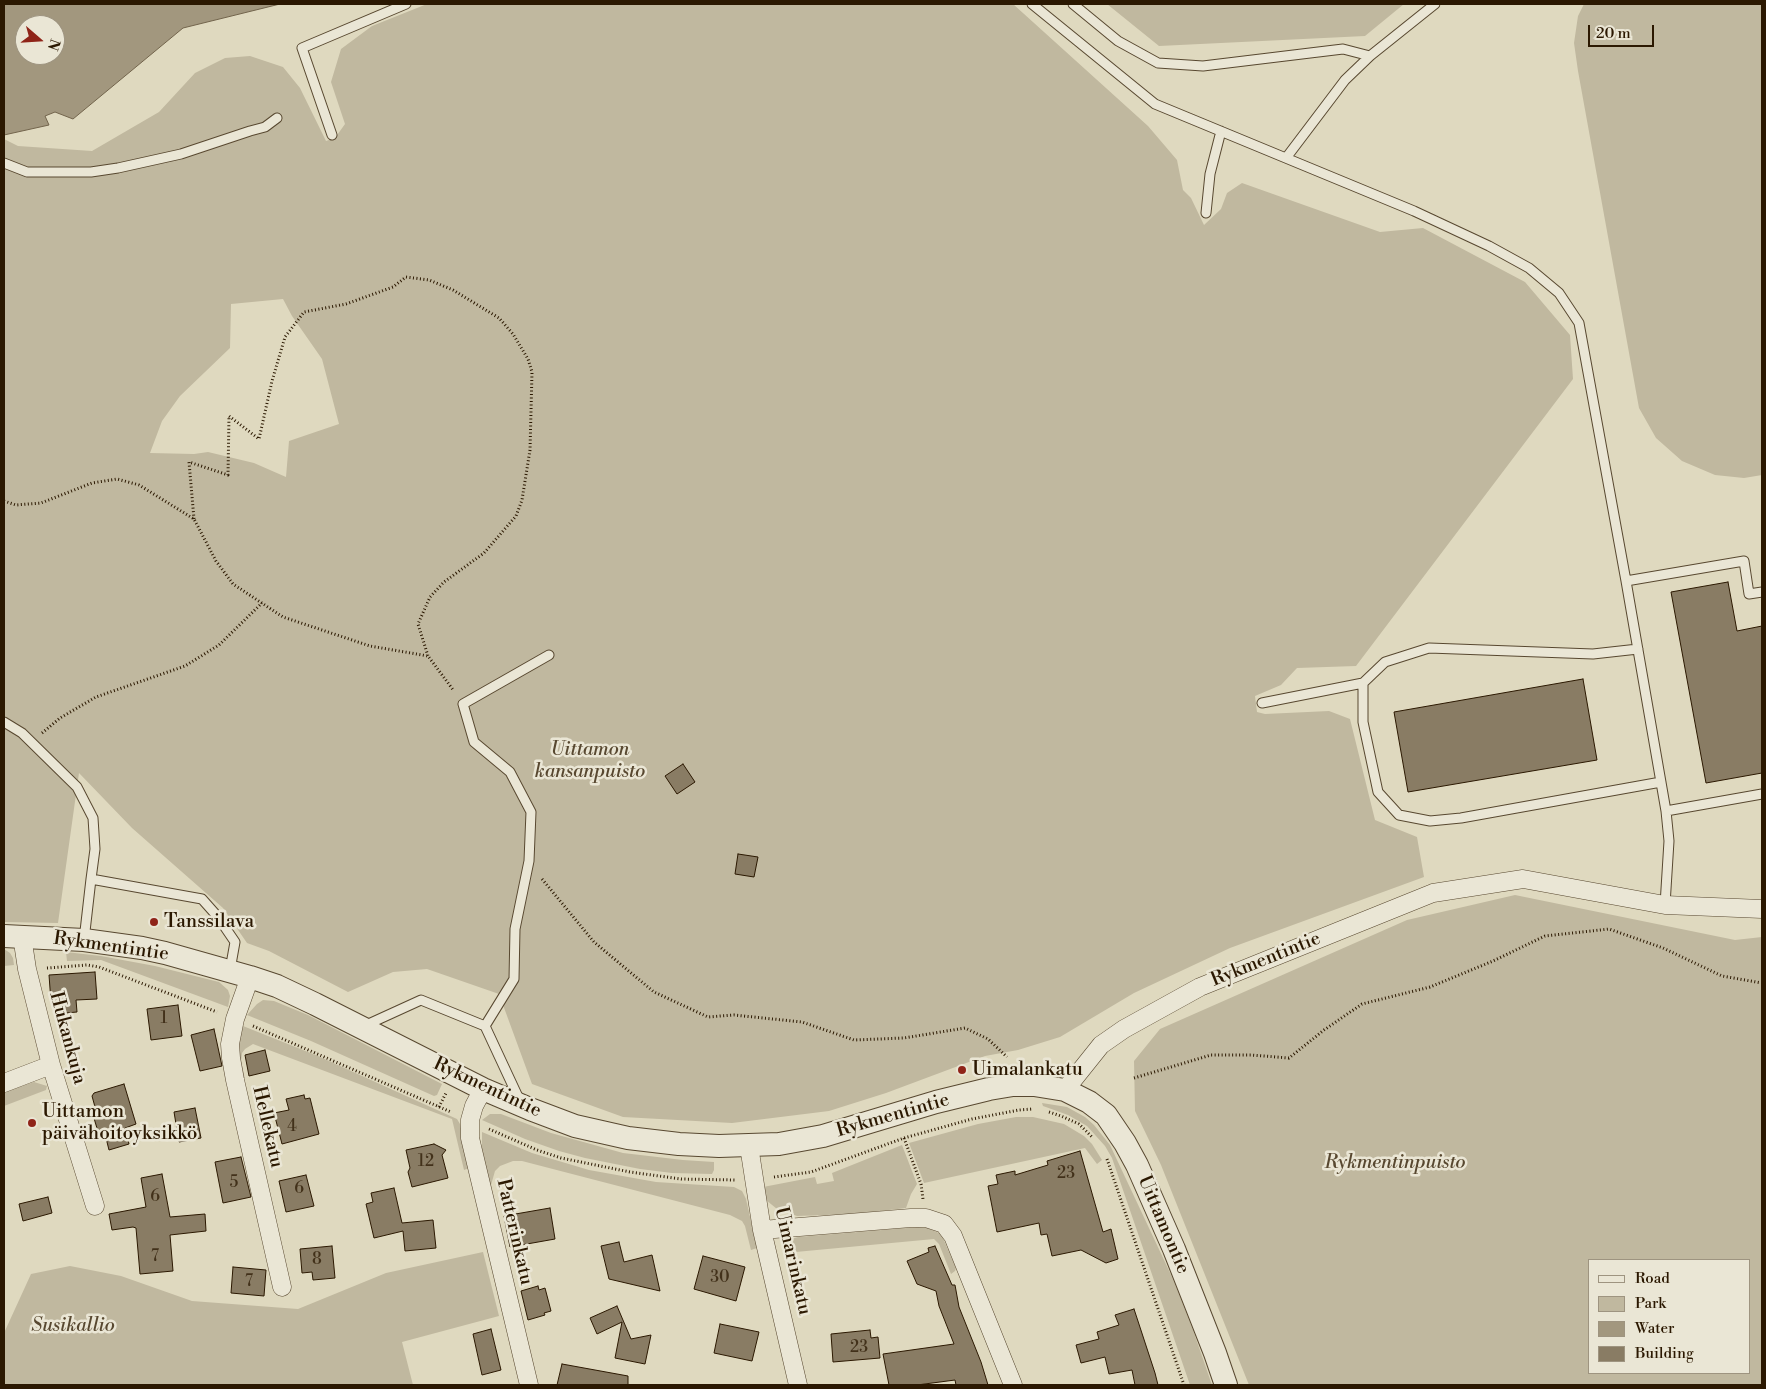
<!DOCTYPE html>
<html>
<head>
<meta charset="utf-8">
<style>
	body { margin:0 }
	#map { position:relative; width:1766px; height:1389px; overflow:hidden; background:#dfd9bf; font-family:"Libre Bodoni",serif }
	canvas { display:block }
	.frame { position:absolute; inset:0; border:5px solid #2b1801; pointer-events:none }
	.legend { position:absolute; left:1588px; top:1259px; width:162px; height:115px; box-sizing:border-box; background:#eae6d5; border:1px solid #9e9480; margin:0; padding:6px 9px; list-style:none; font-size:15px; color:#2b1801 }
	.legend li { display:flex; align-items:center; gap:10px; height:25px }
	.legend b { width:25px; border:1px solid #9e9480 }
	.north { position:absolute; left:15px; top:15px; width:50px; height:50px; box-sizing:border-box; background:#eae6d5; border:1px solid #9e9480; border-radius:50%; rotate:109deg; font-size:14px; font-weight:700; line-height:20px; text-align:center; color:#2b1801 }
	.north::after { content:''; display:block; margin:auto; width:18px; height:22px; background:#8f2418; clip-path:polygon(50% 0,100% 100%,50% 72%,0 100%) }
	.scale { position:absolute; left:1588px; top:25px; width:66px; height:22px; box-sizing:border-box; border:2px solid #2b1801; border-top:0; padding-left:6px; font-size:15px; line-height:18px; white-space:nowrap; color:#2b1801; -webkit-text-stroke:4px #eae6d5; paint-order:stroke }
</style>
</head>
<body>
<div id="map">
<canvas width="1766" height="1389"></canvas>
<div class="frame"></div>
<ul class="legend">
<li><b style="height:6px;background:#eae6d5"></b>Road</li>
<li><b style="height:14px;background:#c0b89f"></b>Park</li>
<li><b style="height:14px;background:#a2977e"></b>Water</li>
<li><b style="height:14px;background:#897c64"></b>Building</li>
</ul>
<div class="north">N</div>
<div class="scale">20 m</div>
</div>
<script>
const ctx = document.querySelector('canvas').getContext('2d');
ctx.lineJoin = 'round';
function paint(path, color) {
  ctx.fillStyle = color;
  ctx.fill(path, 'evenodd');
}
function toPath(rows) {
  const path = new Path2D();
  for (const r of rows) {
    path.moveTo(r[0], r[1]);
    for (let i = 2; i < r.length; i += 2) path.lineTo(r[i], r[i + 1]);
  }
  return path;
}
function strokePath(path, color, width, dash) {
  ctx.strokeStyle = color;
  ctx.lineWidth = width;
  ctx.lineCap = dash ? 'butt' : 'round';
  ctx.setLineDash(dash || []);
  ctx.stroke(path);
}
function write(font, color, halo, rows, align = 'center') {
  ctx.font = font + ' "Libre Bodoni",serif';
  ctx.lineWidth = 5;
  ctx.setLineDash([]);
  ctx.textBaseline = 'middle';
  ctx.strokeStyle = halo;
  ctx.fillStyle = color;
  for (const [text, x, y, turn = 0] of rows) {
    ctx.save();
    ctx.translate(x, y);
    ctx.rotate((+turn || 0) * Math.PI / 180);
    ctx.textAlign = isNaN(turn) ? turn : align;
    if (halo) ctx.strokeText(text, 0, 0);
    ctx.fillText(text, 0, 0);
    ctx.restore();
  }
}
paint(toPath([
	[427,4,1013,4,1148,126,1177,160,1183,190,1191,198,1204,225,1221,209,1227,193,1242,183,1380,232,1423,228,1525,282,1570,335,1573,379,1356,666,1297,668,1281,685,1255,696,1257,712,1265,714,1329,711,1350,719,1375,820,1417,837,1424,877,1230,948,1134,993,1060,1037,1018,1050,985,1056,886,1093,829,1111,732,1123,623,1117,532,1084,499,994,427,969,393,972,348,992,269,951,247,943,223,908,132,828,79,773,58,923,4,922,4,139,18,146,92,151,159,112,195,73,225,58,250,56,283,67,300,88,326,141,335,138,345,124,331,82,341,49,372,26],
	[283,299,292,316,322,359,339,424,289,441,286,477,254,463,208,452,194,454,150,453,162,421,180,396,230,348,231,304],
	[1107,4,1404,4,1365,36,1159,46],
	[1584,4,1762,4,1762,475,1744,478,1715,475,1682,461,1656,438,1639,408,1578,71,1574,43,1578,16],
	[1515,895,1735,940,1762,937,1762,1385,1249,1385,1161,1165,1135,1111,1134,1061,1160,1029,1407,920],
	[1590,1260,1750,1260,1750,1373,1590,1373],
	[4,949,10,953,13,958,14,965,4,966],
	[66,952,101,956,155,966,219,982,228,990,230,996,228,1007,101,960,67,961],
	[263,1000,274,1001,308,1015,442,1084,437,1095,434,1096,311,1041,247,1015,257,1004],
	[243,1026,318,1056,457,1119,460,1124,469,1168,464,1170,452,1119,253,1044,245,1049,242,1053,241,1061,245,1079,242,1076,238,1044],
	[34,1082,47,1086,46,1090,4,1106,4,1092],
	[1042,1103,1067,1107,1085,1117,1094,1125,1110,1145,1172,1277,1193,1330,1212,1385,1190,1385,1112,1158,1105,1146,1087,1126,1068,1115,1043,1106],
	[490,1114,501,1114,551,1133,623,1153,683,1160,714,1162,714,1170,712,1174,672,1173,640,1169,585,1158,559,1151,525,1139,482,1120],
	[1016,1117,1033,1117,1064,1124,1084,1136,1092,1144,1102,1160,1097,1164,1085,1148,924,1183,909,1143,978,1124],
	[482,1132,532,1153,589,1170,656,1182,734,1187,742,1191,746,1199,757,1248,751,1250,745,1226,742,1221,730,1215,522,1161,513,1161,500,1166,495,1171,491,1185,489,1184,482,1151],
	[902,1145,917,1184,911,1194,906,1208,855,1214,797,1216,777,1209,766,1200,763,1187,815,1177,817,1184,834,1181,832,1173],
	[918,1227,927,1228,939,1233,942,1236,956,1268,955,1271,951,1274,939,1244,934,1239,785,1253,784,1245,788,1240,798,1237],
	[483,1252,499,1316,402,1342,413,1385,4,1385,4,1333,31,1274,70,1266,121,1276,192,1301,298,1309,386,1273]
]), '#c0b89f');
const water = toPath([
	[4,4,280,4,183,28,73,119,55,112,45,116,49,125,4,135,4,4],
	[25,25,55,25,55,55,25,55,25,25]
]);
paint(water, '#a2977e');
strokePath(water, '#72644c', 1);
const building = toPath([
	[1728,582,1737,631,1762,626,1762,773,1706,783,1671,592,1728,582],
	[1583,679,1597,760,1408,792,1394,712,1583,679],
	[683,764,695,782,677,794,665,776,683,764],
	[738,854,758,857,754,877,735,874,738,854],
	[95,972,97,999,76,1000,77,1012,54,1014,53,1002,51,1002,49,975,95,972],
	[178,1005,182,1036,151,1040,147,1009,178,1005],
	[214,1029,222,1066,200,1071,191,1035,214,1029],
	[265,1050,270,1071,249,1076,245,1055,265,1050],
	[124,1084,136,1124,125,1128,129,1144,109,1150,105,1134,99,1135,91,1108,95,1107,92,1096,94,1093,124,1084],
	[304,1095,305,1099,310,1098,319,1134,282,1144,274,1113,289,1110,286,1099,304,1095],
	[195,1108,201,1138,179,1142,174,1112,195,1108],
	[434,1144,446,1150,442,1155,448,1178,412,1187,408,1172,410,1168,406,1150,434,1144],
	[1080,1151,1103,1232,1111,1229,1118,1259,1106,1263,1081,1250,1052,1256,1047,1234,1041,1235,1039,1223,997,1232,988,1186,998,1184,996,1175,1015,1171,1015,1175,1048,1165,1047,1161,1080,1151],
	[241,1157,251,1197,223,1203,215,1162,241,1157],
	[162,1174,170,1217,205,1214,206,1231,170,1235,173,1271,140,1274,136,1228,133,1227,112,1230,109,1214,146,1207,141,1178,162,1174],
	[306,1175,314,1206,286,1212,279,1181,306,1175],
	[394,1188,402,1223,433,1220,436,1248,405,1251,403,1231,374,1238,366,1204,373,1202,371,1193,394,1188],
	[48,1197,52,1213,23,1221,19,1204,48,1197],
	[550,1208,555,1239,510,1247,504,1216,550,1208],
	[619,1242,624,1262,652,1255,660,1291,609,1279,601,1246,619,1242],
	[332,1246,335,1278,313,1280,312,1272,302,1273,300,1249,332,1246],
	[935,1246,952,1285,955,1285,959,1307,981,1362,988,1385,956,1385,955,1380,917,1385,889,1385,883,1354,954,1344,939,1306,936,1291,917,1284,907,1261,929,1252,928,1248,935,1246],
	[703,1256,745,1267,736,1301,694,1289,703,1256],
	[233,1267,266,1270,264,1296,231,1293,233,1267],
	[538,1286,539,1290,545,1288,551,1311,544,1313,545,1315,528,1320,521,1291,538,1286],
	[617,1306,631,1339,651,1335,645,1364,615,1358,622,1322,597,1334,590,1318,617,1306],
	[1134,1309,1155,1373,1158,1385,1135,1385,1132,1370,1109,1374,1105,1357,1081,1363,1076,1345,1099,1339,1097,1332,1119,1325,1115,1315,1134,1309],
	[720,1324,759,1332,752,1361,714,1353,720,1324],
	[491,1329,501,1370,482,1375,473,1334,491,1329],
	[870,1330,871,1338,878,1337,880,1358,833,1362,831,1334,870,1330],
	[562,1364,628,1376,628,1385,557,1385,562,1364]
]);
paint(building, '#897c64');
strokePath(building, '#2b1801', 1);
const service = toPath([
	[1032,4,1155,104,1414,211,1489,246,1529,268,1559,293,1579,323,1626,581,1666,811,1669,841,1665,905],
	[1073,4,1118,41,1158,63,1203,66,1343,49,1370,56],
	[332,135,302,48,406,4],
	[1286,158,1345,80,1370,56,1435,4],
	[4,163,27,172,91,172,118,168,181,154,250,131,265,127,277,118],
	[1206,213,1210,174,1221,131],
	[1626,581,1744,561,1749,594,1762,592],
	[1638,649,1593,654,1429,648,1385,662,1363,683,1363,722,1378,792,1399,815,1430,821,1461,818,1661,782],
	[1262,703,1363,683],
	[4,722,22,733,77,787,93,818,95,849,91,879],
	[1666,811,1762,794],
	[84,940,91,879,202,899,218,917,235,942,230,970],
	[364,1026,421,1000,485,1026],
	[519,1099,485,1026,514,979,515,929,529,861,531,812,510,772,474,742,463,704,549,655]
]);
const minor = toPath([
	[22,936,27,969,51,1065,95,1206],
	[250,977,235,1019,230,1044,231,1058,235,1080,282,1287],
	[4,1083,51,1065],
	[483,1089,474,1106,470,1120,470,1138,529,1385],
	[1065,1090,1101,1045,1124,1029,1200,987,1433,893,1523,879,1665,905,1762,909],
	[749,1146,762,1230,798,1385],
	[762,1230,911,1218,926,1218,944,1224,953,1236,1013,1385]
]);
const tertiary = toPath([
	[4,936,84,940,142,948,165,953,250,977,277,986,315,1004,483,1089,530,1109,575,1126,628,1138,679,1144,719,1146,779,1144,823,1136,936,1102,989,1089,1013,1085,1034,1085,1065,1090,1089,1102,1106,1115,1125,1143,1137,1165,1174,1249,1215,1353,1226,1385]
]);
strokePath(service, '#584830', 11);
strokePath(minor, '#584830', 19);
strokePath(tertiary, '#584830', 24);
strokePath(toPath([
	[4,501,16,505,41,503,92,483,117,479,139,485,194,519,216,561,233,584,283,617,370,646,428,656,454,691],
	[194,519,189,462,228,475,229,416,259,439,272,381,285,337,304,312,346,304,393,287,406,277,429,280,453,290,499,318,513,334,528,359,532,372,530,450,522,500,516,516,484,553,444,582,430,597,418,624,428,656],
	[42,733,60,718,96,697,185,666,219,645,262,603],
	[542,879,594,942,654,992,708,1017,734,1015,802,1022,854,1040,904,1038,965,1028,988,1039,1007,1057],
	[47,968,87,965,99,967,217,1012],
	[253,1026,451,1112],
	[1134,1078,1211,1055,1251,1055,1289,1058,1324,1030,1362,1004,1430,987,1493,961,1545,936,1609,929,1663,948,1722,976,1762,983],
	[439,1107,446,1093],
	[1049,1112,1061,1116,1079,1124,1092,1137],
	[489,1129,537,1150,561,1158,630,1172,681,1179,735,1180],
	[904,1138,921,1184,923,1199],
	[1107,1159,1184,1385],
	[774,1177,811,1172,904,1138,972,1119,1019,1110,1032,1109]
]), '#2b1801', 3, [1, 2.5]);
strokePath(service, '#eae6d5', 9);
strokePath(minor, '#eae6d5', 18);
strokePath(tertiary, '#eae6d5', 22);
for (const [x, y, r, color] of [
	[154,922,5,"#8f2418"],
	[962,1070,5,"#8f2418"],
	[32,1123,5,"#8f2418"]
]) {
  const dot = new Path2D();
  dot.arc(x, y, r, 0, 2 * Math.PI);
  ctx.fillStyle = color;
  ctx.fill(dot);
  strokePath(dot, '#eae6d5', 2);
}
write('16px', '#42311a', null, [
	["1",164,1019],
	["4",292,1127],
	["12",426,1162],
	["23",1066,1174],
	["5",234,1183],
	["6",299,1189],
	["6",155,1197],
	["7",155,1257],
	["8",317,1260],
	["30",720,1278],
	["7",249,1282],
	["23",859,1348]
]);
write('italic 19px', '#584830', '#eae6d5', [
	["Uittamon",590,750],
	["kansanpuisto",590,772],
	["Rykmentinpuisto",1395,1163],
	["Susikallio",73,1326]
]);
write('19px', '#2b1801', '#eae6d5', [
	["Tanssilava",164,922],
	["Uimalankatu",972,1070],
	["Uittamon",42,1112],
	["päivähoitoyksikkö",42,1134]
], 'left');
write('19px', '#2b1801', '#eae6d5', [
	["Rykmentintie",111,947,8],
	["Rykmentintie",1266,960,-22],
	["Hukankuja",67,1038,75],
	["Rykmentintie",487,1088,25],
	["Rykmentintie",893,1116,-16],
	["Hellekatu",267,1127,77],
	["Uittamontie",1163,1225,67],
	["Patterinkatu",514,1232,77],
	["Uimarinkatu",792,1261,77]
]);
</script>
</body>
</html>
